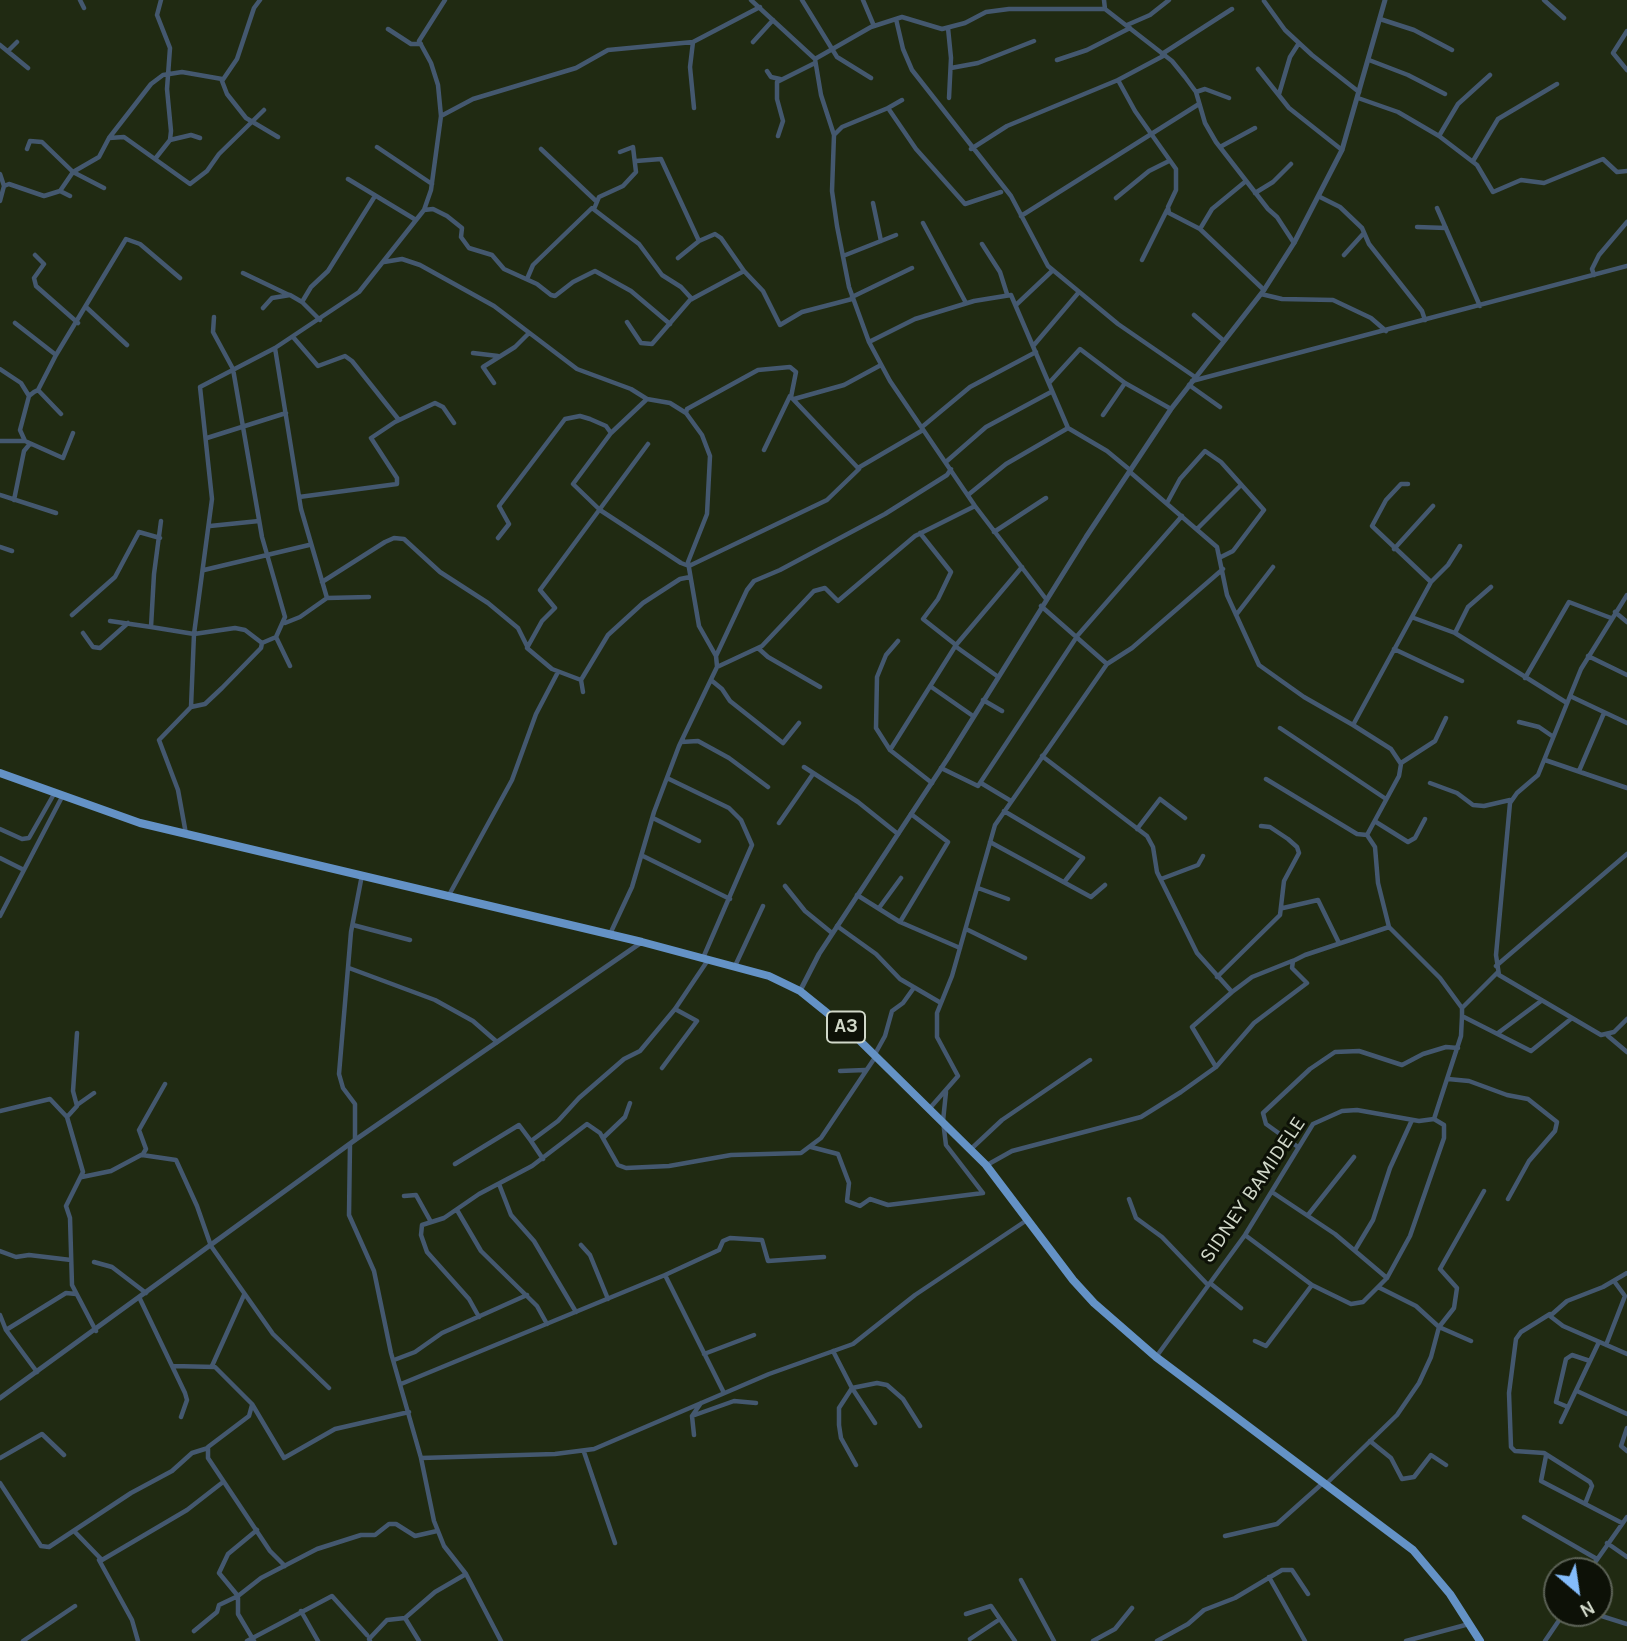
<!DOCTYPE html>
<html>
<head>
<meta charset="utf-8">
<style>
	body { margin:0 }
	#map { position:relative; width:1627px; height:1641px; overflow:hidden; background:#202a12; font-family:Karla,sans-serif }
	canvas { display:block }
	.north { position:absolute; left:1543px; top:1557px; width:70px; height:70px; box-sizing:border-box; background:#0d1107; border:2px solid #5b6155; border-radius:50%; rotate:151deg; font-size:19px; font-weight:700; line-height:28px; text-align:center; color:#d1d8c9 }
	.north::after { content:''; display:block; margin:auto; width:24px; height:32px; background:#84bcfb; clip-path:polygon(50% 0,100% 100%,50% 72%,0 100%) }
</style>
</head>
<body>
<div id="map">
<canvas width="1627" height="1641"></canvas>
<div class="north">N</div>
</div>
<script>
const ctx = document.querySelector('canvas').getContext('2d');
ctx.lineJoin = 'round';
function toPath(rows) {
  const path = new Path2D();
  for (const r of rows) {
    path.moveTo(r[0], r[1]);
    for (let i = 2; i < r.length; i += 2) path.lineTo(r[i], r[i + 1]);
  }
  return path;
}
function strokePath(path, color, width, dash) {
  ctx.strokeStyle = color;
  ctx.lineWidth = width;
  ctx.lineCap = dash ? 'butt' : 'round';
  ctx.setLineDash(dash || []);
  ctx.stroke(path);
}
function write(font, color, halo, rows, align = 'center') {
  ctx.font = font + ' Karla,sans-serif';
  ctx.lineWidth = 6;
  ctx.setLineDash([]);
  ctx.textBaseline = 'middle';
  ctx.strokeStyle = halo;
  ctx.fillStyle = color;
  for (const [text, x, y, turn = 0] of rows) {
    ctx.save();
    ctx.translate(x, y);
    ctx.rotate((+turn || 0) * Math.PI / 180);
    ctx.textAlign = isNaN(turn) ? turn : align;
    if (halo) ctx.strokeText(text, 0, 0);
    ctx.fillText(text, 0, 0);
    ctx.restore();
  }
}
strokePath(toPath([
	[80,0,84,8],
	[260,0,254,8,237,59,222,81,227,94,246,118,278,137],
	[751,0,815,59,821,95,834,135,832,191,837,226,849,287,869,342,890,381,975,506,1046,599],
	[802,0,837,57,871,78],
	[863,0,874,26],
	[1544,0,1564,18],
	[1264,1,1285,30,1312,55,1359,92],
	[1105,9,1172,61,1185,77,1196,92,1205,123,1216,142,1268,209,1277,217,1294,243],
	[896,19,903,49,912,70,1011,196,1048,266,1118,324,1195,377],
	[1380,19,1414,30,1452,50],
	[1127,25,1150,15,1169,0],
	[948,28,951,58,949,98],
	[388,29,411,44,421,44],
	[1627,31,1613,53,1627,70],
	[693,42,690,67,694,108],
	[753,42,773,20],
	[0,45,28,68],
	[8,51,17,42],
	[1162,54,1232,9],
	[815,59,871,27,902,17,942,29,965,23,986,12,1009,9,1105,9,1104,0],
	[1057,60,1087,50,1130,28],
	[1369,60,1408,75,1445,94],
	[951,68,978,63,1034,41],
	[1258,69,1289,108,1342,150],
	[767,71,771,77,780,79],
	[1118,80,1135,111,1176,169,1176,190,1168,207,1169,213,1200,229,1264,290],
	[1196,92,1205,89,1229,98],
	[1279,94,1290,57,1299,43],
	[1358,98,1398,112,1439,136,1477,165,1493,192,1521,180,1544,183,1603,159,1617,172,1627,171],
	[888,108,902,100],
	[441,116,438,85,431,63,419,41,445,0],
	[834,135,842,127,888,108,916,149,965,204,1001,192],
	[778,136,783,121,777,99,777,82,815,63],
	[1439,136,1458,104,1490,75],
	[109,138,124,137,190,184,207,171,219,154,264,110],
	[170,140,191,135,200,138],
	[377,147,432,184],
	[1220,147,1255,128],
	[27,149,30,141,42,142,73,172,104,188],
	[541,149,596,201],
	[971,149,1007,126,1118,80,1165,55],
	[155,159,170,140,171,131,167,89,170,48,157,15,161,0],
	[636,161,661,159,699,241,715,234,721,238,744,271],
	[1473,161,1498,119,1557,84],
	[0,174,4,186],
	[348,179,416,220],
	[60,191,70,196],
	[1255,193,1273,182,1291,164],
	[1320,197,1340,207,1362,228,1369,244,1422,311,1425,320],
	[1116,198,1149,171,1169,161],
	[0,201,4,186,9,184,44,196,60,191,73,172,99,157,109,138,151,84,163,75,182,72,222,79],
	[873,203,881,241],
	[1437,208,1480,306],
	[594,209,599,197,623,186,636,172,633,147,620,152],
	[424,210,433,209,447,216,462,228,461,237,469,248,492,255,504,269,537,284,551,295,555,296,573,282,595,271,631,291,670,324],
	[1021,216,1199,104],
	[923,223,966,303],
	[1417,227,1446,228],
	[1200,229,1212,209,1246,181],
	[982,244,1000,272,1007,294],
	[35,255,44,264,34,278,36,286,78,323],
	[1344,255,1363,234],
	[843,256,896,235],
	[678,258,699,241],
	[1142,260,1167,210],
	[384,262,402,259,420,265,494,306,577,369,631,389,647,399],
	[243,273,289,295],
	[1594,275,1592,269,1599,255,1627,222],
	[527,279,533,265,592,208,639,244,662,275,681,287,692,299],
	[1261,294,1282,299,1333,300,1371,318,1386,331],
	[852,297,912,268],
	[302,302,320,320],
	[1017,304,1052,271],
	[86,307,127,345],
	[263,308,272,298,290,295,302,302,311,287,328,271,375,196],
	[1194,315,1224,341],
	[214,317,213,332,233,369,262,537,285,617,276,637],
	[627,322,641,343,652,344,690,300,744,271,763,291,780,325,802,312,852,299],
	[15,323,56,355,38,390],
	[293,337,318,366,345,356,352,361,399,420],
	[869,342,915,319,974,301,1011,295,1068,428,1107,451,1130,470],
	[1034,345,1079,292],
	[275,348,200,387,212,499,194,634,235,628,245,630,262,643,276,637,290,666],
	[473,353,498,356],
	[56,355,126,239,140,244,180,278],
	[0,369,21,383,29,396],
	[1192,381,1627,266],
	[494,383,483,367,515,347,529,333],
	[1049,383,1080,349,1125,383,1171,409],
	[1189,385,1220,407],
	[794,399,844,385,881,365],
	[686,413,670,403,647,399,611,433,573,484,600,510,681,563,689,566,827,500,859,469],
	[1103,415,1125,383],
	[922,427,970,387,1036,352],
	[207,438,286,413],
	[0,441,25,441,63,458,73,433],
	[25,441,20,430,29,396,34,392,38,390,61,414],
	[764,450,790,396],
	[947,461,986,427,1051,392],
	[1130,472,1217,547,1227,595,1259,665,1304,697,1353,725,1431,582,1372,526,1386,500,1401,484,1408,484],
	[0,495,56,513],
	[968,495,1006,464,1068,428],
	[299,497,397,484,397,478,371,438,395,422,435,403,443,407,454,423],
	[14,500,24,451,29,445],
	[1167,503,1180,479,1205,451,1221,462,1264,510,1233,551,1221,557],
	[161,521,154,574,151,627,194,634,191,707],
	[210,526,259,521],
	[1197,529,1241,485],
	[994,532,1046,498],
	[920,533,951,572,938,599,923,619,956,645],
	[498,538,509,524,499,506,565,419,580,416,590,419,606,426,611,433],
	[0,547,12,551],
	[1394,549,1433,506],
	[204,570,309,545],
	[322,582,385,542,394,538,404,539,440,572,488,603,518,628,527,646],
	[1431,582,1448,565,1460,546],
	[1627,595,1581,669,1538,775,1517,793,1510,803,1496,955,1499,975,1601,1035,1614,1032,1627,1019],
	[327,598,301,509,275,348,359,292,424,210,431,190,441,116,473,99,576,68,608,50,693,42,760,7],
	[1041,606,1107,664],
	[1615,612,1627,622],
	[72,615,115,577,139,532,160,538],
	[1236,615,1273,567],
	[1414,618,1455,633,1468,607,1491,587],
	[110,621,151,627],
	[285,623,300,617,327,598,369,597],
	[83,633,93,647,100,648,128,623],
	[1455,633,1567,703],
	[898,641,886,655,877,677,876,728,890,750,932,783],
	[955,646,997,676],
	[758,648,768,657,820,687],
	[1394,649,1462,681],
	[716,656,747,590,754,581,780,570,885,514,947,475,951,469],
	[1588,656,1627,675],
	[717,666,716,656,699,626,688,562,707,514,710,456,702,435,686,413,687,409,758,370,790,367,796,372,791,397,858,468,923,430],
	[1525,678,1569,602,1611,618],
	[581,680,552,669,527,648,542,621,555,608,540,590,648,444],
	[711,680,722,689,730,701,783,743,799,723],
	[930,686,973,716],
	[583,692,581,680,608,635,643,603,680,579,690,577],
	[1570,696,1627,723],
	[983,700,1002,711],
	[1519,722,1539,727,1552,736],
	[1353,725,1391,749,1401,764,1399,776,1367,835],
	[1280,728,1386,799],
	[681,742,698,741,729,758,768,787],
	[890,750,956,645,1022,567],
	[1042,756,1147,836,1153,847,1157,872,1197,953,1232,992,1252,977,1292,961],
	[1545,760,1627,788],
	[1401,763,1435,741,1446,718],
	[804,767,858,802,898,834],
	[941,768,978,786,1078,635,1182,516],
	[1579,771,1604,713],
	[667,778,729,808,741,820,752,845,703,958],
	[1266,779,1357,834,1367,835],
	[981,783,1011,801],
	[1430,783,1457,793,1473,805,1484,806,1510,800],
	[1004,811,1083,858,1065,881],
	[653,818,699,841],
	[1376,822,1408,842,1415,838,1425,819],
	[779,823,813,774],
	[0,829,22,839,29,838,54,794],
	[1137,829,1160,799,1185,818],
	[186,834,178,790,159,740,191,707,205,704,222,688,261,648,262,643],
	[1367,835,1375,847,1378,883,1389,927],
	[990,842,1091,897,1105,885],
	[643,856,730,899],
	[0,858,22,869],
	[1161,879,1198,865,1203,856],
	[785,886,805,911,832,933],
	[978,888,1008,899],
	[449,895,512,780,536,714,558,672],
	[857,895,900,922,948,842,911,814],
	[879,908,901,878],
	[1283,908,1318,900,1339,943],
	[0,916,62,797],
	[900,922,960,948],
	[353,925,410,940],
	[837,926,876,954,900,979,941,1003],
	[966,929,1025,958],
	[610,934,632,887,654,812,679,746,717,667,762,646,814,591,825,588,838,601,915,536,975,506],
	[735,966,763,906],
	[1496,966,1627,854],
	[349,968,435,1000,473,1021,497,1042],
	[1217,977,1280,915,1284,881,1299,853,1297,847,1288,839,1270,827,1261,826],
	[1462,1008,1497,973],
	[1462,1016,1531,1051,1572,1018],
	[1498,1033,1541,1001],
	[1608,1036,1627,1052],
	[875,1054,885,1036,892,1011,903,1003,913,989],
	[1216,1067,1192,1027,1232,992],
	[662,1068,697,1021,675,1009],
	[840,1071,865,1070],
	[1448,1079,1469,1081,1507,1095,1528,1099,1557,1122,1555,1131,1529,1161,1508,1199],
	[77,1105,94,1093],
	[930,1108,958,1076,937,1037,937,1013,952,976,995,825,1107,664,1132,648,1223,569],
	[0,1111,50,1099,67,1117,83,1172,66,1206,70,1218,72,1285,96,1331],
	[67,1117,77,1106,73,1091,77,1033],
	[603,1138,625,1117,630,1103],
	[355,1140,355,1104,343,1088,339,1074,351,932,362,875],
	[350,1144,349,1215,374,1271,391,1353,421,1458,434,1521,444,1546,466,1574,501,1641],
	[811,1147,838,1154,849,1183,847,1201,860,1206,870,1199,888,1205,983,1193,946,1145,943,1121,946,1092],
	[1298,1147,1266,1124,1263,1113,1310,1069,1335,1052,1359,1051,1402,1065,1423,1054,1446,1047,1458,1048],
	[971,1149,1002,1120,1090,1060],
	[142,1155,176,1160,197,1206,211,1246,273,1334,329,1388],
	[543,1159,531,1141,558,1121,579,1098,624,1059,640,1051,675,1009,708,960],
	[455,1164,519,1125,531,1141],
	[987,1165,1012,1151,1141,1117,1181,1092,1216,1067,1254,1023,1307,983,1292,968,1293,961,1305,955,1389,927,1440,978,1462,1008,1462,1016,1461,1036,1434,1119,1419,1121,1357,1110,1342,1111,1313,1124,1245,1235,1156,1357],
	[82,1177,111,1171,143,1154,146,1149,139,1130,165,1084],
	[499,1184,511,1215,534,1241,576,1312],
	[1272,1192,1335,1234,1387,1278],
	[404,1196,416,1195,431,1222],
	[1129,1199,1136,1218,1162,1237,1208,1285],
	[457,1210,481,1251,537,1306,547,1324],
	[1308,1215,1354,1157],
	[1245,1235,1312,1285,1351,1304,1363,1302,1387,1278,1410,1236,1444,1138,1444,1125,1434,1119],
	[581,1245,590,1255,608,1299],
	[1355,1250,1373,1220,1390,1168,1412,1120],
	[0,1251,16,1257,29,1255,71,1260],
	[94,1262,112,1267,146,1293],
	[1627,1273,1603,1287,1567,1301,1550,1316,1563,1326,1627,1354],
	[665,1275,719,1250,723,1241,730,1238,762,1240,768,1261,824,1257],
	[1210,1283,1241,1308],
	[140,1299,185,1393,187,1400,181,1417],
	[1550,1314,1521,1332,1516,1339,1509,1393,1511,1447,1515,1451,1544,1453,1590,1482,1592,1486,1585,1504],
	[0,1315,6,1330],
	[479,1317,469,1299,427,1252,421,1235,422,1225,444,1218,479,1194,532,1166,587,1124,600,1133,618,1165,626,1168,669,1166,731,1155,801,1153,821,1138,876,1056],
	[1255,1341,1266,1346,1312,1285],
	[1471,1341,1439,1327,1454,1308,1457,1288,1440,1269,1484,1191],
	[1606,1345,1625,1296,1614,1281],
	[833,1351,852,1388,839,1408,839,1425,841,1438,856,1465],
	[704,1354,754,1335],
	[394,1360,415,1352,442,1333,527,1295],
	[173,1366,215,1367,252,1404,284,1458,335,1429,409,1412],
	[212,1366,244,1295],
	[37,1372,6,1330,66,1293,76,1294],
	[401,1384,665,1275,724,1393],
	[1577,1391,1627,1414],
	[252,1405,249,1416,208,1447,208,1458,270,1551,285,1566],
	[1568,1407,1556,1402,1566,1359,1572,1355,1590,1361],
	[692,1416,734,1401,756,1403],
	[1561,1422,1599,1342],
	[875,1423,852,1388,877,1383,887,1385,903,1399,920,1426],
	[1627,1428,1621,1446,1627,1451],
	[694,1435,692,1416,701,1403],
	[1370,1441,1391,1458,1402,1479,1414,1477,1431,1455,1446,1465],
	[584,1452,615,1543],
	[1546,1456,1541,1481,1622,1523],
	[0,1458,42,1434,64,1455],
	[421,1458,555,1454,594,1449,769,1374,853,1344,915,1295,1027,1220],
	[0,1483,41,1546,49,1547,131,1493,172,1471,192,1453,208,1448],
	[1327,1483,1397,1415,1419,1383,1431,1357,1439,1327,1416,1306,1380,1288],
	[1524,1517,1597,1559],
	[74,1531,102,1560,187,1510,223,1482],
	[1225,1536,1277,1524,1324,1482],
	[1607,1543,1627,1557],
	[99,1560,132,1620,138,1641],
	[1589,1571,1627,1517],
	[1269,1577,1305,1641],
	[1021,1580,1054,1641],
	[301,1611,318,1641],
	[1592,1613,1627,1624],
	[966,1614,991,1606,1015,1641],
	[194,1631,217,1612,219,1605,238,1596,261,1578,317,1549,361,1535,375,1535,389,1524,396,1524,415,1536,437,1531],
	[970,1639,1000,1619],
	[23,1641,75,1606],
	[247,1641,332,1596,367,1635],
	[254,1641,238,1614,238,1596,219,1573,228,1554,257,1530],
	[370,1641,369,1639,387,1620,405,1618],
	[419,1641,405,1618,435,1592,466,1574],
	[1093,1641,1115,1629,1132,1608],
	[1157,1641,1188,1624,1204,1610,1235,1598,1282,1570,1292,1570,1308,1594],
	[1406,1641,1469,1624],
	[1545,1641,1564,1613]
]), '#44586f', 4.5);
strokePath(toPath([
	[800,991,819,954,948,758,1086,537,1171,409,1264,290,1294,243,1342,150,1385,0],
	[0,1398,355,1140,642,942]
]), '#44586f', 5);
strokePath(toPath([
	[0,773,140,823,642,942,769,976,800,991,852,1033,986,1165,1073,1280,1094,1303,1156,1357,1413,1550,1450,1594,1480,1641]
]), '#6492c6', 8);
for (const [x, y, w] of [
	[846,1027,38]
]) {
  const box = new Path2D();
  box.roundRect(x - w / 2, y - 15.5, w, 31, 5);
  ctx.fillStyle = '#0d1107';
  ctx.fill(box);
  strokePath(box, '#d1d8c9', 2);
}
write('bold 19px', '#d1d8c9', null, [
	["A3",846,1027]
]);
write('21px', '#d1d8c9', '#0d1107', [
	["SIDNEY BAMIDELE",1253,1190,-56]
]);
</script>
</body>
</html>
